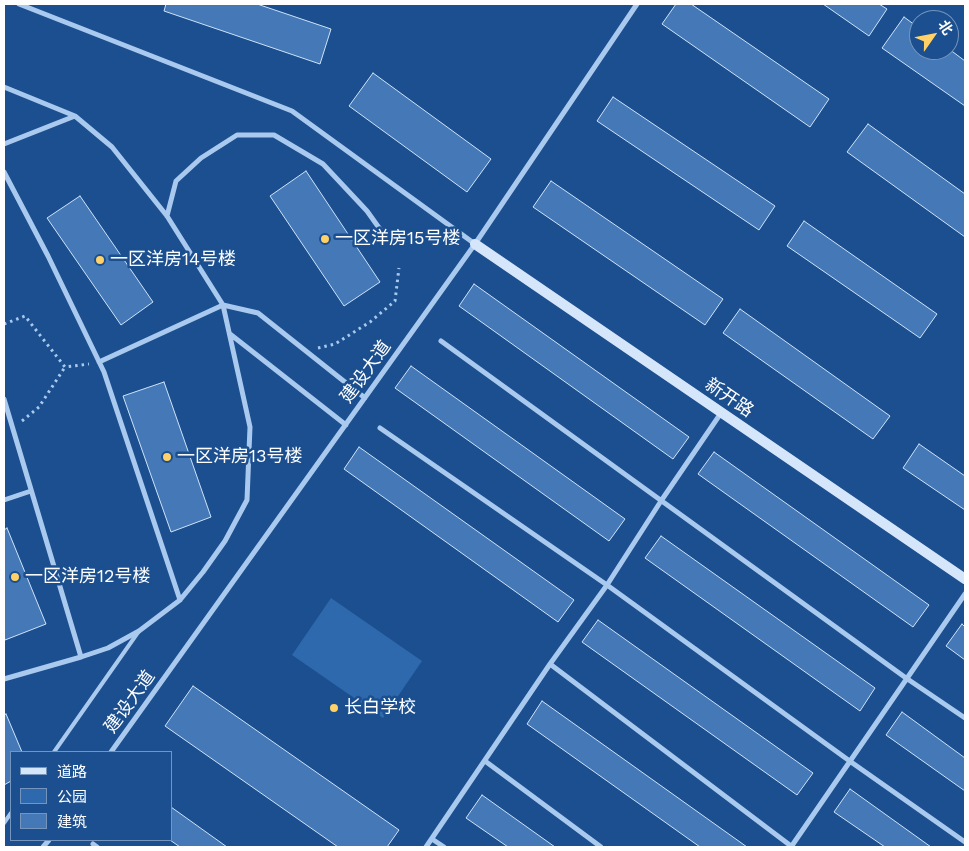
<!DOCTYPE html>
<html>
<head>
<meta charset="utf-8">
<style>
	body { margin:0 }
	#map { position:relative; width:969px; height:851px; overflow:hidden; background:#1b4f8f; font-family:"Work Sans","Noto Sans SC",sans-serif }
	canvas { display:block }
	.frame { position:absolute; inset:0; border:5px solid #fff; pointer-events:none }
	.legend { position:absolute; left:10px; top:751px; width:162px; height:90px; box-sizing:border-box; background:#1b4f8f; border:1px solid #7695bc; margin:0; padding:6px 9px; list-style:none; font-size:15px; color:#fff }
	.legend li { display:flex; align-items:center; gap:10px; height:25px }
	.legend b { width:25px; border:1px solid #7695bc }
	.north { position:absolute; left:909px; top:10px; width:50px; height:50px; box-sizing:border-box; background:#1b4f8f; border:1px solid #7695bc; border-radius:50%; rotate:57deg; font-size:14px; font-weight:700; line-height:20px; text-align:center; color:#fff }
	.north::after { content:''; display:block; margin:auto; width:18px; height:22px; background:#ffd166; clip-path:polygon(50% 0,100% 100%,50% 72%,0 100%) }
</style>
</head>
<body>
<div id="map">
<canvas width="969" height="851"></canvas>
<div class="frame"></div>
<ul class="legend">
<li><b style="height:6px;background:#d6e6fa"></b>道路</li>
<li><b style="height:14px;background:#2e69ad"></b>公园</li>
<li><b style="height:14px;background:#4478b7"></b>建筑</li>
</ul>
<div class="north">北</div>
</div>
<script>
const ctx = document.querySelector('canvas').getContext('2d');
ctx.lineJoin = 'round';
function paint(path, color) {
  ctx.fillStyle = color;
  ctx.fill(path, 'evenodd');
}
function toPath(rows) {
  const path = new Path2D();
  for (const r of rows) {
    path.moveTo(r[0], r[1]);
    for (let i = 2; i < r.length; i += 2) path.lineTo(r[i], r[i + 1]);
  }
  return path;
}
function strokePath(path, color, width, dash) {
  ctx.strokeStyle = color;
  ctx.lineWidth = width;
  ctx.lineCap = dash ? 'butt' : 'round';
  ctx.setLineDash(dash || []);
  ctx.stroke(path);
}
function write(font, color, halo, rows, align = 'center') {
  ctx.font = font + ' "Work Sans","Noto Sans SC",sans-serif';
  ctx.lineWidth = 5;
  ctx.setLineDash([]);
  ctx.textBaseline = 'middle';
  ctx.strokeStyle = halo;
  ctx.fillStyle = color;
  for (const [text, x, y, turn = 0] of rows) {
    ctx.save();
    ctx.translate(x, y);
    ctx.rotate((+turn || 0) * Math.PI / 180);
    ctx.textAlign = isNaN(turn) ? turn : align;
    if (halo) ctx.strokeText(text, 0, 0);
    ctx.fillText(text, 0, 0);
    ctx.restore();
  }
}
paint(toPath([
	[331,598,422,661,383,718,292,655]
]), '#2e69ad');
const building = toPath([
	[166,4,257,4,331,29,320,64,164,11,166,4],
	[676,4,691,4,829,99,810,127,662,24,676,4],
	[823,4,879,4,887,9,869,36,823,4],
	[904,17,919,28,919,50,949,49,965,61,965,106,882,48,904,17],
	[373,73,491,159,467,192,349,106,373,73],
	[613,97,775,206,759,230,597,121,613,97],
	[868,124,965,194,965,237,847,152,868,124],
	[306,171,380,282,344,306,270,196,306,171],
	[551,181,723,299,705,325,533,207,551,181],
	[80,196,153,302,121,325,47,218,80,196],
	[804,221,937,314,920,338,787,246,804,221],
	[474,284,689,437,673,459,459,306,474,284],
	[740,309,890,416,873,439,723,333,740,309],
	[411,366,625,519,609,541,395,388,411,366],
	[164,382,211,517,171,532,123,396,164,382],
	[919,444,965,476,965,510,903,468,919,444],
	[359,447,574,600,558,622,344,469,359,447],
	[714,452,929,605,913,627,698,474,714,452],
	[7,528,46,624,5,640,4,636,4,530,7,528],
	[661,536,875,688,860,711,645,558,661,536],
	[598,620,813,773,797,795,582,642,598,620],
	[962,624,965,627,965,660,946,646,962,624],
	[193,686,399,830,387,847,338,847,165,726,193,686],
	[542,701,747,847,700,847,527,724,542,701],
	[902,712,965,758,965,791,886,735,902,712],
	[6,714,22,752,11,752,11,781,4,785,4,715,6,714],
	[850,789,931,847,885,847,834,812,850,789],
	[482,795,555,847,508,847,466,818,482,795],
	[171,807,227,847,180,847,170,840,171,840,171,807]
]);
paint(building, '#4478b7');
strokePath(building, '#cfe3fa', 1);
strokePath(toPath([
	[4,324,25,316,65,367,89,364],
	[318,348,335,344,370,322,395,301,399,268],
	[22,421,39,407,65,367]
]), '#a9c9ee', 3, [2.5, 4]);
strokePath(toPath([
	[54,752,139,631],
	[4,823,11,813]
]), '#a9c9ee', 4);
strokePath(toPath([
	[19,4,292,111,475,244],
	[4,87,75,116],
	[4,144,75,116,112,147,167,216,223,305,250,427,247,500,225,541,203,572,180,600,139,631,108,648,81,657,4,679],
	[4,172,48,256,104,372,180,600],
	[167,216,176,181,201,158,237,135,274,135,323,164,367,211,382,232],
	[230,334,346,425],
	[441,341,906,678,965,718],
	[99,362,223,305,258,313,365,398],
	[4,399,81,657],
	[380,428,607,585,851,762,965,842],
	[4,500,31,491],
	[550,664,791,846],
	[111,752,475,244,637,4],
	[485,761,601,847],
	[432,839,444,847],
	[93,844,97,847],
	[43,847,49,840],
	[426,847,550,664,607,585,661,501,721,413],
	[791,847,965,594]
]), '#a9c9ee', 5);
strokePath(toPath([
	[475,244,965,579]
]), '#d6e6fa', 10);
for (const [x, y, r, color] of [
	[325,239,5,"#ffd166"],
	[100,260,5,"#ffd166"],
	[167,457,5,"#ffd166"],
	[15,577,5,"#ffd166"],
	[334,708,5,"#ffd166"]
]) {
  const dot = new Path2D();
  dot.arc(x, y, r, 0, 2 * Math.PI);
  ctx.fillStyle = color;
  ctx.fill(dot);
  strokePath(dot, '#1b4f8f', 2);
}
write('18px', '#fff', '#1b4f8f', [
	["一区洋房15号楼",335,239],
	["一区洋房14号楼",110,260],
	["一区洋房13号楼",177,457],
	["一区洋房12号楼",25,577],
	["长白学校",344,708]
], 'left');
write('18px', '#fff', '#1b4f8f', [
	["建设大道",366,372,-54],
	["新开路",729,398,34],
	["建设大道",130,702,-54]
]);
</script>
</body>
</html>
